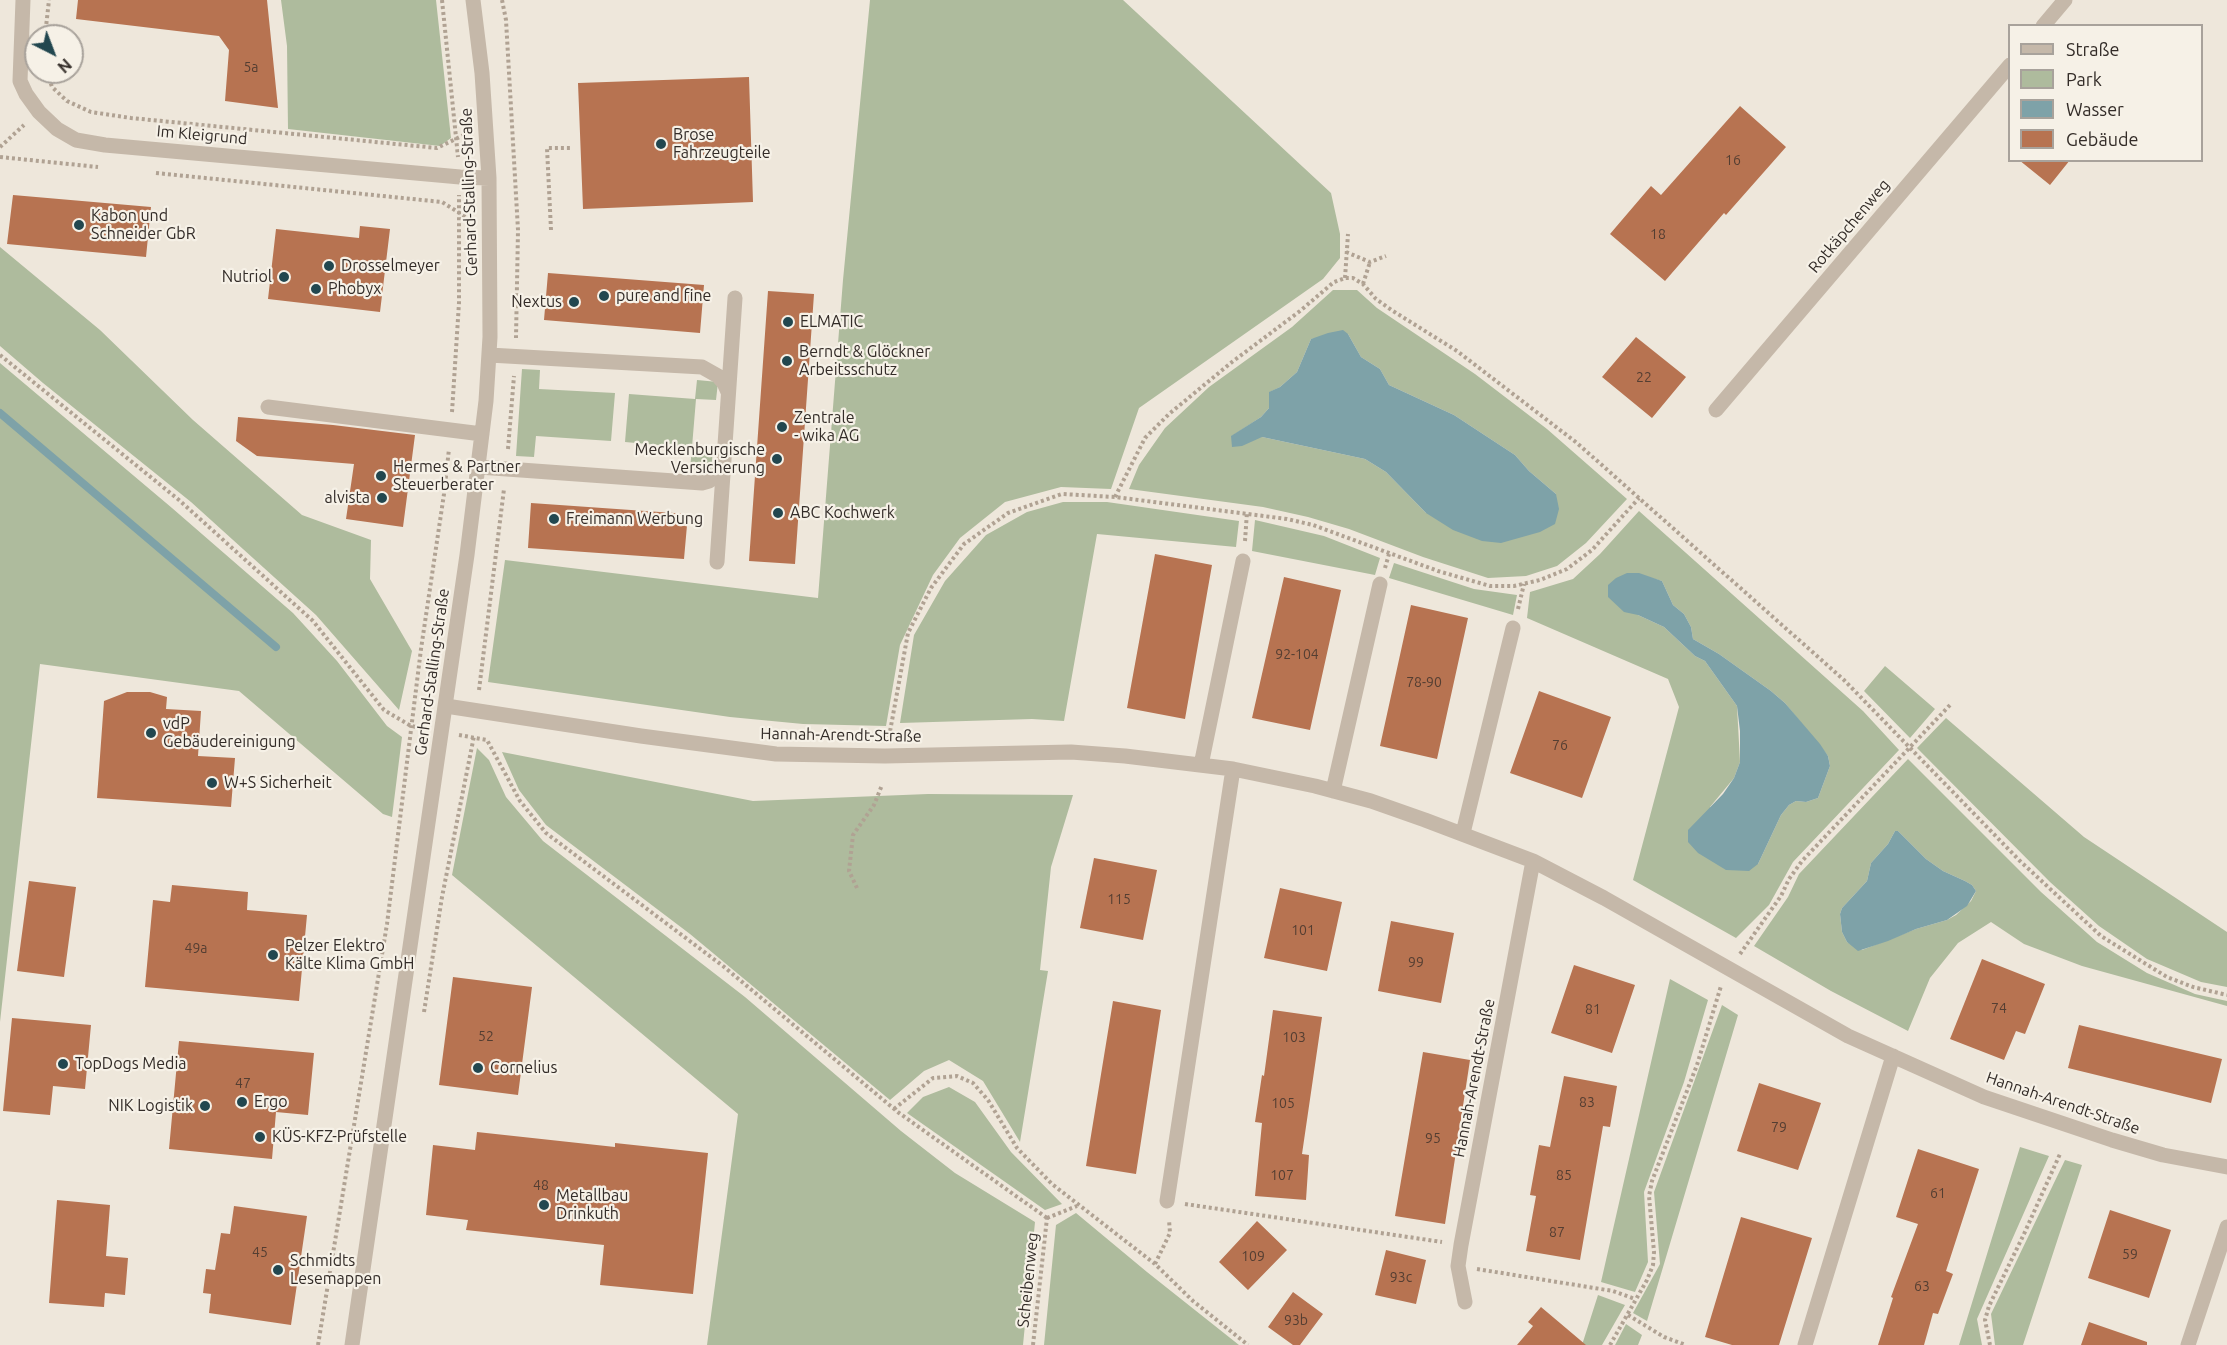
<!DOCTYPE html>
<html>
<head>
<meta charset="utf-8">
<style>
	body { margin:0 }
	#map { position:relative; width:2227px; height:1345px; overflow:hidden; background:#eee7db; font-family:Ubuntu,sans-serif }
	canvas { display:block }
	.legend { position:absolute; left:2008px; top:24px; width:195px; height:138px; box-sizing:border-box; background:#f6f1e7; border:2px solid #a8a29b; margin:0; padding:8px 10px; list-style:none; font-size:18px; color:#332c28 }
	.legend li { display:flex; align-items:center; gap:12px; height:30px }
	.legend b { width:30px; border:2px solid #a8a29b }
	.north { position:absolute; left:24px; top:24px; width:60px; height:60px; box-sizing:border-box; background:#f6f1e7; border:2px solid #a8a29b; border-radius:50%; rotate:138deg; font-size:16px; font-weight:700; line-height:24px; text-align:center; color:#332c28 }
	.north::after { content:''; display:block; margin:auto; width:21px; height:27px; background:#22474f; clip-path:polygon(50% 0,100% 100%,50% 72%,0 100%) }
</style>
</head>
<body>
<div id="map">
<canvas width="2227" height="1345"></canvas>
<ul class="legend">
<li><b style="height:8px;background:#c5b8a9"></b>Straße</li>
<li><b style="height:16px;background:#aebb9d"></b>Park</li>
<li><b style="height:16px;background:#7ea2a8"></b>Wasser</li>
<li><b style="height:16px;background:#b77351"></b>Gebäude</li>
</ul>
<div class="north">N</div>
</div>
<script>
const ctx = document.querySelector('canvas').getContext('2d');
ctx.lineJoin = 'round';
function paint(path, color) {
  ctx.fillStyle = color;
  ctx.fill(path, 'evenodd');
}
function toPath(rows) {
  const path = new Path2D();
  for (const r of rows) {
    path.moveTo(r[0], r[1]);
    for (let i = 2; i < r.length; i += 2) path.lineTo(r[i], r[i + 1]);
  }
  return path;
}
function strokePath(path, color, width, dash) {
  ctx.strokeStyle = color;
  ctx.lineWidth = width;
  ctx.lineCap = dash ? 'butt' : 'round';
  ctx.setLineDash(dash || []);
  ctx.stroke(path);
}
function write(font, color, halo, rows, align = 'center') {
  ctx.font = font + ' Ubuntu,sans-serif';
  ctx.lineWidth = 4.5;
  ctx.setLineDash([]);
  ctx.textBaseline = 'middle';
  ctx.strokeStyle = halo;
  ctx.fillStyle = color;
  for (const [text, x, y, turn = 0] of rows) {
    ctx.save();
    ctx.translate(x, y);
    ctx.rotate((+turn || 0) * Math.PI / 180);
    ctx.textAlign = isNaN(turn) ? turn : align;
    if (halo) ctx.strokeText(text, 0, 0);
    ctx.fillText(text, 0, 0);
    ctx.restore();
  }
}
paint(toPath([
	[281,0,436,0,451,138,440,146,288,129,287,46],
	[870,0,1123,0,1331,193,1340,234,1340,258,1323,279,1139,408,1111,489,1061,487,1005,502,960,538,933,575,900,645,886,726,803,724,730,717,488,682,505,560,818,598,843,280],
	[0,247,100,330,193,420,302,515,371,540,370,579,412,651,399,710,316,615,191,502,43,383,0,346],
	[1333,290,1357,290,1377,308,1475,374,1547,429,1627,499,1586,543,1557,566,1526,576,1488,578,1423,557,1349,529,1308,517,1263,507,1129,489,1139,465,1165,428,1209,387,1292,327],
	[1348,334,1361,357,1380,369,1389,385,1454,415,1515,455,1529,471,1556,494,1426,513,1386,472,1365,459,1262,437,1232,436,1261,417,1269,408,1270,392,1280,387,1297,372,1311,339],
	[0,363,172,508,293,613,337,661,387,726,402,737,392,817,383,814,239,691,40,664,0,1022],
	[522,369,540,370,539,389,615,393,611,441,536,436,534,457,516,456],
	[697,380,718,382,716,400,696,399,692,447,713,450,711,471,690,469,692,448,625,442,629,394,695,399],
	[1063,502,1107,502,1239,521,1236,547,1097,534,1064,721,1032,719,900,723,914,635,945,581,986,535,1027,512],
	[1639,511,1863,711,1899,750,1793,862,1769,905,1736,938,1633,880,1679,707,1668,679,1527,618,1530,592,1573,579,1600,554],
	[1651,578,1662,581,1673,605,1684,614,1691,627,1693,639,1719,654,1771,691,1785,703,1828,756,1830,766,1818,798,1806,802,1796,801,1789,805,1781,815,1758,864,1710,807,1734,778,1740,762,1737,706,1705,661,1695,656,1664,627,1638,615],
	[1255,520,1324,536,1380,558,1375,575,1252,551],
	[1394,563,1474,589,1517,595,1513,615,1389,578],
	[1885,666,1935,709,1910,738,1864,691],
	[1946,718,2084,837,2227,932,2227,987,2201,982,2147,959,2099,926,2050,882,1917,748],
	[477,748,489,760,506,797,543,841,745,997,901,1131,955,1173,1035,1222,1023,1345,707,1345,738,1114,452,875],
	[502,752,753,801,928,794,1073,795,1051,867,1040,970,1048,971,1020,1142,983,1081,949,1060,924,1071,890,1100,690,934,546,825,519,790],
	[1908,759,2041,892,2097,942,2147,973,2195,994,2227,1001,2227,1006,2082,966,2024,944,1991,922,1958,943,1930,978,1908,1031,1831,991,1754,946,1788,897,1799,874],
	[1895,831,1898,831,1926,859,1943,871,1965,881,1972,885,1976,891,1971,901,1956,915,1947,920,1916,929,1862,950,1847,942,1842,932,1840,914,1842,908,1867,881,1871,863,1888,844],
	[1670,979,1708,1000,1684,1082,1644,1192,1648,1262,1635,1292,1601,1282],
	[1722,1005,1738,1015,1647,1321,1633,1313,1660,1264,1654,1192],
	[949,1087,975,1102,1011,1152,1062,1204,1045,1210,907,1113,923,1097],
	[2020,1147,2049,1156,1977,1319,1982,1345,1959,1345],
	[2065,1160,2082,1165,2023,1345,1995,1345,1991,1314],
	[1076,1213,1147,1272,1239,1345,1044,1345,1056,1225],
	[1598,1295,1625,1305,1602,1345,1582,1345],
	[1626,1324,1642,1335,1638,1345,1615,1345]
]), '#aebb9d');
paint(toPath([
	[1343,330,1348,334,1361,357,1380,369,1389,385,1454,415,1515,455,1529,471,1556,494,1559,509,1555,524,1540,532,1501,543,1482,541,1453,530,1426,513,1386,472,1365,459,1262,437,1242,446,1232,447,1231,436,1261,417,1269,408,1269,392,1280,387,1297,372,1311,339,1328,333],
	[1627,573,1639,573,1662,581,1673,605,1684,614,1691,627,1693,639,1719,654,1771,691,1785,703,1820,744,1828,756,1830,766,1818,798,1806,802,1796,801,1789,805,1781,815,1758,864,1749,871,1726,870,1698,853,1688,842,1688,830,1723,794,1734,778,1740,762,1740,731,1737,706,1705,661,1695,656,1664,627,1638,615,1624,612,1608,597,1608,585,1616,578],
	[1895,831,1898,831,1926,859,1943,871,1965,881,1972,885,1976,891,1967,906,1947,920,1916,929,1888,941,1858,951,1847,942,1842,932,1840,914,1842,908,1867,881,1871,863,1888,844]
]), '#7ea2a8');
strokePath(toPath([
	[0,413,276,647]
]), '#7ea2a8', 8);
paint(toPath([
	[78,0,267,0,278,108,225,101,229,50,219,36,76,19],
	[749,77,753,202,583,209,578,83],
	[1740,106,1786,147,1726,215,1724,213,1665,281,1610,234,1651,186,1661,195],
	[2019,160,2070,160,2050,185],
	[13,195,151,207,146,257,7,244],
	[360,226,390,229,380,312,268,299,276,229,359,238],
	[548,273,704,285,700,333,544,320],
	[768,291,814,294,795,564,749,561],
	[1636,337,1686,377,1652,418,1602,377],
	[238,417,333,425,415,435,403,527,346,519,354,464,257,456,236,441],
	[531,503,688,514,684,559,528,548],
	[1155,554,1212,565,1185,719,1127,708],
	[1284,577,1341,590,1310,730,1252,718],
	[1411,605,1468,618,1437,759,1380,746],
	[1539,691,1611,717,1582,798,1510,773],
	[127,692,150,692,167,697,166,709,201,711,198,756,235,758,231,807,97,798,104,701],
	[1094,858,1157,870,1143,940,1080,928],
	[29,881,76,887,64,977,17,971],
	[172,885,248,892,247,910,307,915,299,1001,145,987,153,900,170,902],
	[1280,888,1342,902,1327,971,1264,958],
	[1391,921,1454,933,1441,1003,1378,991],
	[1982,959,2045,984,2025,1034,2016,1031,2004,1060,1950,1039],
	[1574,965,1635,985,1612,1053,1551,1033],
	[453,977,532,987,518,1095,439,1085],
	[1113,1001,1161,1010,1136,1174,1086,1166],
	[1273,1010,1322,1017,1302,1154,1309,1155,1306,1200,1255,1196,1262,1123,1255,1122,1262,1075,1264,1076],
	[12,1018,91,1025,85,1089,53,1086,50,1115,3,1111],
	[2079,1025,2222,1059,2211,1103,2068,1068],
	[179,1041,314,1053,308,1115,276,1112,272,1159,169,1149],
	[1423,1052,1470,1060,1445,1224,1395,1216],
	[1564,1076,1617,1086,1610,1127,1603,1126,1580,1260,1526,1251,1536,1196,1530,1195,1539,1145,1550,1147],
	[1759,1083,1821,1103,1798,1170,1737,1151],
	[477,1132,615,1147,615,1143,708,1153,693,1294,600,1285,604,1245,466,1230,468,1220,426,1215,433,1145,475,1150],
	[1918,1149,1979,1169,1946,1271,1953,1274,1938,1314,1933,1313,1924,1345,1878,1345,1893,1298,1891,1297,1918,1224,1896,1217],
	[57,1200,110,1205,106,1256,128,1258,125,1295,105,1293,104,1307,49,1303],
	[234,1206,307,1216,291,1325,209,1313,211,1294,203,1293,206,1269,215,1270,221,1233,230,1234],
	[2110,1210,2171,1230,2149,1298,2088,1278],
	[1741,1217,1812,1238,1779,1345,1732,1345,1705,1337],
	[1257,1221,1287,1250,1248,1290,1219,1262],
	[1386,1250,1426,1260,1416,1304,1375,1295],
	[1293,1292,1323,1314,1300,1345,1293,1345,1268,1327],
	[1541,1307,1586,1345,1517,1345,1533,1326,1528,1322],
	[2089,1322,2147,1342,2147,1345,2081,1345]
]), '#b77351');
strokePath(toPath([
	[442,0,458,157],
	[502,0,506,20,518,230,516,338],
	[45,36,49,0],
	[47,72,52,87,67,101,91,112,131,118,437,148,466,134],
	[0,147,24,125],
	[0,157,98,167],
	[156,173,442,202,469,219],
	[551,230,547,148,570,148],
	[1346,252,1370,262,1386,256],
	[1345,278,1348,234],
	[1363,284,1370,262],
	[0,355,179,500,313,621,384,710,411,726,422,728],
	[452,412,459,303,459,195],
	[508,449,514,376],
	[1115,497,1145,438,1169,414,1232,362,1300,311,1334,282,1345,278,1353,278,1363,284,1376,299,1393,311,1457,351,1577,443,1844,680,2020,861,2101,936,2167,977,2193,987,2227,995],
	[1245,541,1247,512],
	[1385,568,1389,554],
	[1518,609,1524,584],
	[479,690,504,489],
	[459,735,487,740,520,801,546,833,723,966,899,1113,1047,1218],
	[889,737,908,633,931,588,964,544,1008,513,1062,494,1115,497,1287,519,1313,525,1438,571,1490,586,1514,586,1540,580,1567,569,1592,550,1639,498],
	[857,888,849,871,853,835,874,805,882,785],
	[1740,954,1781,896,1789,879,1802,861,1951,704],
	[424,1012,442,897,474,736],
	[894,1109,933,1078,957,1076,973,1083,988,1100,1017,1148,1052,1184,1155,1264,1193,1301,1248,1345],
	[1185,1204,1442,1242],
	[1047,1218,1077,1206],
	[1155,1264,1170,1233,1169,1220],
	[1477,1269,1613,1291,1635,1299],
	[1628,1315,1664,1337,1686,1345],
	[318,1345,387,924,421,649,444,494,449,449],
	[1033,1345,1047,1218],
	[1610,1345,1647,1280,1653,1265,1654,1252,1649,1196,1652,1181,1697,1065,1721,986],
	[1990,1345,1985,1320,1989,1306,2024,1234,2060,1154]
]), '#b0a293', 4, [3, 3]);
strokePath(toPath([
	[23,0,20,81,26,94,39,112,57,129,76,140,105,145,460,177,489,178],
	[2043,26,2065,0],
	[489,355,702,367,718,376,724,383,728,392],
	[268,407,482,434],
	[1716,410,2010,65],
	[479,467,702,483,709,481,717,475,723,464],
	[717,562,735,298],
	[446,706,641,736,776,754,885,756,1071,752,1125,756,1233,769,1315,786,1371,801,1425,820,1533,861,1604,898,1848,1036,1984,1097,2112,1140,2163,1155,2227,1167],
	[1201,765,1243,561],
	[1333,791,1380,584],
	[1463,833,1513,628],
	[1167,1201,1233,769],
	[1465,1302,1458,1266,1461,1245,1533,861],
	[352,1345,467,555,486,401,490,337,489,178,482,73,473,0],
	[1805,1345,1893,1056],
	[2188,1345,2227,1227]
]), '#c5b8a9', 15);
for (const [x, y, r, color] of [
	[661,144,6,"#22474f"],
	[79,225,6,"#22474f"],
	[329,266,6,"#22474f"],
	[284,277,6,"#22474f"],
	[316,289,6,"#22474f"],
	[604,296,6,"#22474f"],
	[574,302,6,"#22474f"],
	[788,322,6,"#22474f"],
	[787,361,6,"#22474f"],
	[782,427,6,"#22474f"],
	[777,459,6,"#22474f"],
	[381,476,6,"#22474f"],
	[382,498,6,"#22474f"],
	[778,513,6,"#22474f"],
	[554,519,6,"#22474f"],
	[151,733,6,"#22474f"],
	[212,783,6,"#22474f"],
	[273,955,6,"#22474f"],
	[63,1064,6,"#22474f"],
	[478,1068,6,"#22474f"],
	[242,1102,6,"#22474f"],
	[205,1106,6,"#22474f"],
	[260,1137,6,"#22474f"],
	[544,1205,6,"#22474f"],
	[278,1270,6,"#22474f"]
]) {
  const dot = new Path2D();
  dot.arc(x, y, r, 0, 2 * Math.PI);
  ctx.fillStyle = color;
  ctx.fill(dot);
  strokePath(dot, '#f6f1e7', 2);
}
write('14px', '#543e32', null, [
	["5a",251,67],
	["16",1733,160],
	["18",1658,234],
	["22",1644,377],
	["92-104",1297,654],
	["78-90",1424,682],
	["76",1560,745],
	["115",1119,899],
	["101",1303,930],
	["49a",196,948],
	["99",1416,962],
	["74",1999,1008],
	["81",1593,1009],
	["52",486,1036],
	["103",1294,1037],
	["47",243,1083],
	["83",1587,1102],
	["105",1283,1103],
	["79",1779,1127],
	["95",1433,1138],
	["107",1282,1175],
	["85",1564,1175],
	["48",541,1185],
	["61",1938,1193],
	["87",1557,1232],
	["45",260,1252],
	["59",2130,1254],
	["109",1253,1256],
	["93c",1401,1277],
	["63",1922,1286],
	["93b",1296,1320]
]);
write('16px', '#332c28', '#f6f1e7', [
	["Im Kleigrund",202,135,5],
	["Gerhard-Stalling-Straße",469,192,-92],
	["Rotkäpchenweg",1849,226,-50],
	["Gerhard-Stalling-Straße",432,672,-82],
	["Hannah-Arendt-Straße",841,735,1],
	["Hannah-Arendt-Straße",1474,1078,-79],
	["Hannah-Arendt-Straße",2063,1103,19],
	["Scheibenweg",1028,1280,-84]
]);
write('16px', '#332c28', '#f6f1e7', [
	["Brose",673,135],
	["Fahrzeugteile",673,153],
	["Kabon und",91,216],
	["Schneider GbR",91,234],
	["Drosselmeyer",341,266],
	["Nutriol",272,277,"right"],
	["Phobyx",328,289],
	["pure and fine",616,296],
	["Nextus",562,302,"right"],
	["ELMATIC",800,322],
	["Berndt & Glöckner",799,352],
	["Arbeitsschutz",799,370],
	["Zentrale",794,418],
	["- wika AG",794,436],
	["Mecklenburgische",765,450,"right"],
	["Versicherung",765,468,"right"],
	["Hermes & Partner",393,467],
	["Steuerberater",393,485],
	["alvista",370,498,"right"],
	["ABC Kochwerk",790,513],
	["Freimann Werbung",566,519],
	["vdP",163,724],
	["Gebäudereinigung",163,742],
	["W+S Sicherheit",224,783],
	["Pelzer Elektro",285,946],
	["Kälte Klima GmbH",285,964],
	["TopDogs Media",75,1064],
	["Cornelius",490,1068],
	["Ergo",254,1102],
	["NIK Logistik",193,1106,"right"],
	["KÜS-KFZ-Prüfstelle",272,1137],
	["Metallbau",556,1196],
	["Drinkuth",556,1214],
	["Schmidts",290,1261],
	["Lesemappen",290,1279]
], 'left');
</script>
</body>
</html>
